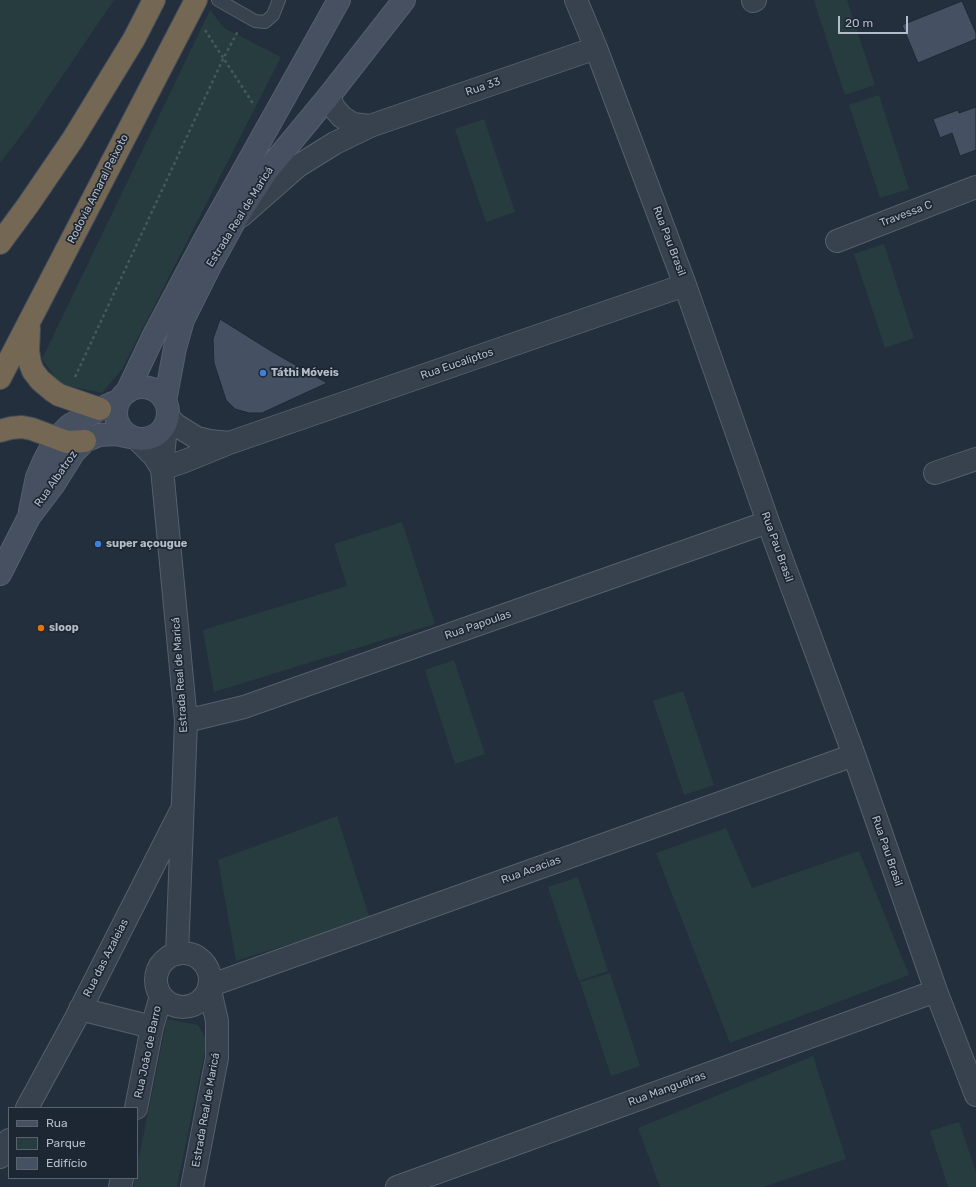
<!DOCTYPE html>
<html>
<head>
<meta charset="utf-8">
<style>
	body { margin:0 }
	#map { position:relative; width:976px; height:1187px; overflow:hidden; background:#242f3e; font-family:Rubik,sans-serif }
	canvas { display:block }
	.legend { position:absolute; left:8px; top:1107px; width:130px; height:72px; box-sizing:border-box; background:#1d2633; border:1px solid #59626f; margin:0; padding:5px 7px; list-style:none; font-size:12px; color:#b4bcc9 }
	.legend li { display:flex; align-items:center; gap:8px; height:20px }
	.legend b { width:20px; border:1px solid #59626f }
	.scale { position:absolute; left:838px; top:16px; width:70px; height:18px; box-sizing:border-box; border:2px solid #b4bcc9; border-top:0; padding-left:5px; font-size:12px; line-height:14px; white-space:nowrap; color:#b4bcc9; -webkit-text-stroke:3px #1d2633; paint-order:stroke }
</style>
</head>
<body>
<div id="map">
<canvas width="976" height="1187"></canvas>
<ul class="legend">
<li><b style="height:5px;background:#465061"></b>Rua</li>
<li><b style="height:11px;background:#263c3f"></b>Parque</li>
<li><b style="height:11px;background:#455162"></b>Edifício</li>
</ul>
<div class="scale">20 m</div>
</div>
<script>
const ctx = document.querySelector('canvas').getContext('2d');
ctx.lineJoin = 'round';
function paint(path, color) {
  ctx.fillStyle = color;
  ctx.fill(path, 'evenodd');
}
function toPath(rows) {
  const path = new Path2D();
  for (const r of rows) {
    if (r.length === 3) {
      path.moveTo(r[0] + r[2], r[1]);
      path.arc(r[0], r[1], r[2], 0, 2 * Math.PI);
      continue;
    }
    path.moveTo(r[0], r[1]);
    for (let i = 2; i < r.length; i += 2) path.lineTo(r[i], r[i + 1]);
  }
  return path;
}
function strokePath(path, color, width, dash) {
  ctx.strokeStyle = color;
  ctx.lineWidth = width;
  ctx.lineCap = dash ? 'butt' : 'round';
  ctx.setLineDash(dash || []);
  ctx.stroke(path);
}
function write(font, color, halo, rows, align = 'center') {
  ctx.font = font + ' Rubik,sans-serif';
  ctx.lineWidth = 3.5;
  ctx.setLineDash([]);
  ctx.textBaseline = 'middle';
  ctx.strokeStyle = halo;
  ctx.fillStyle = color;
  for (const [text, x, y, turn = 0] of rows) {
    ctx.save();
    ctx.translate(x, y);
    ctx.rotate((+turn || 0) * Math.PI / 180);
    ctx.textAlign = isNaN(turn) ? turn : align;
    if (halo) ctx.strokeText(text, 0, 0);
    ctx.fillText(text, 0, 0);
    ctx.restore();
  }
}
paint(toPath([
	[0,0,114,0,27,128,0,163],
	[816,0,847,0,875,85,845,95,814,1],
	[210,10,224,28,281,57,122,369,102,393,60,384,42,359],
	[879,95,909,189,880,198,849,105],
	[484,119,515,212,486,222,455,129],
	[884,244,914,338,885,348,854,254],
	[402,522,435,624,214,692,203,630,347,586,334,544],
	[454,660,485,754,455,764,425,670],
	[683,691,714,785,684,795,653,701],
	[337,816,370,919,236,961,218,860],
	[726,828,752,888,859,851,909,975,730,1043,656,853],
	[578,877,608,971,579,981,548,887],
	[610,973,640,1066,611,1076,580,982],
	[167,1019,198,1025,207,1041,177,1187,133,1187,135,1178,137,1178,137,1167],
	[813,1056,846,1159,763,1187,660,1187,638,1128],
	[959,1122,976,1172,976,1187,948,1187,930,1131]
]), '#263c3f');
const building = toPath([
	[962,1,976,33,976,39,918,63,902,25,962,1],
	[976,107,976,150,960,156,952,133,940,138,933,119,958,110,959,113,976,107],
	[220,319,271,351,327,383,262,413,249,413,235,409,226,400,214,363,213,339,220,319]
]);
paint(building, '#455162');
strokePath(building, '#1f2835', 1);
const lane = toPath([
	[218,0,255,21,265,22,273,15,279,0]
]);
const street = toPath([
	[576,0,596,48,685,285,768,522,854,755,936,991,976,1095],
	[753,1,755,0],
	[329,96,334,108,342,117,353,124,370,126],
	[241,216,298,166,335,143,370,126,596,48],
	[837,241,976,187],
	[168,417,176,425,197,438,210,441,229,443],
	[166,425,162,469,186,721,177,954],
	[137,439,154,456,162,469],
	[162,469,185,461,229,443,685,285],
	[935,473,976,459],
	[186,721,244,707,768,522],
	[183,980,27],
	[80,1009,152,1027],
	[27,1108,76,1018,180,813],
	[136,1108,152,1027,161,996],
	[0,1157,9,1140],
	[120,1187,122,1178],
	[192,1187,217,1058,217,1021,209,986,854,755],
	[397,1187,936,991]
]);
const secondary = toPath([
	[142,413,26],
	[127,392,154,335,204,241,339,0],
	[165,401,175,348,183,320,211,264,234,222,266,172,329,96,404,0],
	[30,511,37,477,44,461,53,444,61,434,70,425,100,409,113,403],
	[0,574,29,517,54,484,74,452,85,441,99,435,116,434,130,437]
]);
const highway = toPath([
	[0,243,28,205,73,139,134,39,154,0],
	[29,328,28,351,30,363,33,371,40,380,53,391,59,395,100,409],
	[0,378,196,0],
	[0,431,11,428,22,427,32,429,67,442,85,441]
]);
strokePath(lane, '#565f6c', 14);
strokePath(street, '#565f6c', 24);
strokePath(secondary, '#565f6c', 24);
strokePath(highway, '#434c59', 24);
strokePath(toPath([
	[205,30,254,105],
	[75,377,223,59,238,31]
]), '#44595c', 2.5, [3, 3]);
strokePath(lane, '#38414e', 12);
strokePath(street, '#38414e', 22);
strokePath(secondary, '#465061', 22);
strokePath(highway, '#746855', 22);
for (const [x, y, r, color] of [
	[263,373,4,"#3f7fe0"],
	[98,544,4,"#3f7fe0"],
	[41,628,4,"#e8710a"]
]) {
  const dot = new Path2D();
  dot.arc(x, y, r, 0, 2 * Math.PI);
  ctx.fillStyle = color;
  ctx.fill(dot);
  strokePath(dot, '#1d2633', 1.5);
}
write('11px', '#b4bcc9', '#1d2633', [
	["Rua 33",483,87,-19],
	["Rodovia Amaral Peixoto",98,189,-63],
	["Travessa C",906,214,-21],
	["Estrada Real de Maricá",240,217,-58],
	["Rua Pau Brasil",669,241,69],
	["Rua Eucaliptos",457,364,-19],
	["Rua Albatroz",56,479,-55],
	["Rua Pau Brasil",777,547,70],
	["Rua Papoulas",478,625,-19],
	["Estrada Real de Maricá",180,675,-94],
	["Rua Pau Brasil",887,851,71],
	["Rua Acacias",531,870,-20],
	["Rua das Azaleias",106,958,-63],
	["Rua João de Barro",148,1052,-78],
	["Rua Mangueiras",667,1089,-20],
	["Estrada Real de Maricá",206,1110,-80]
]);
write('bold 11px', '#b4bcc9', '#1d2633', [
	["Táthi Móveis",271,373],
	["super açougue",106,544],
	["sloop",49,628]
], 'left');
</script>
</body>
</html>
